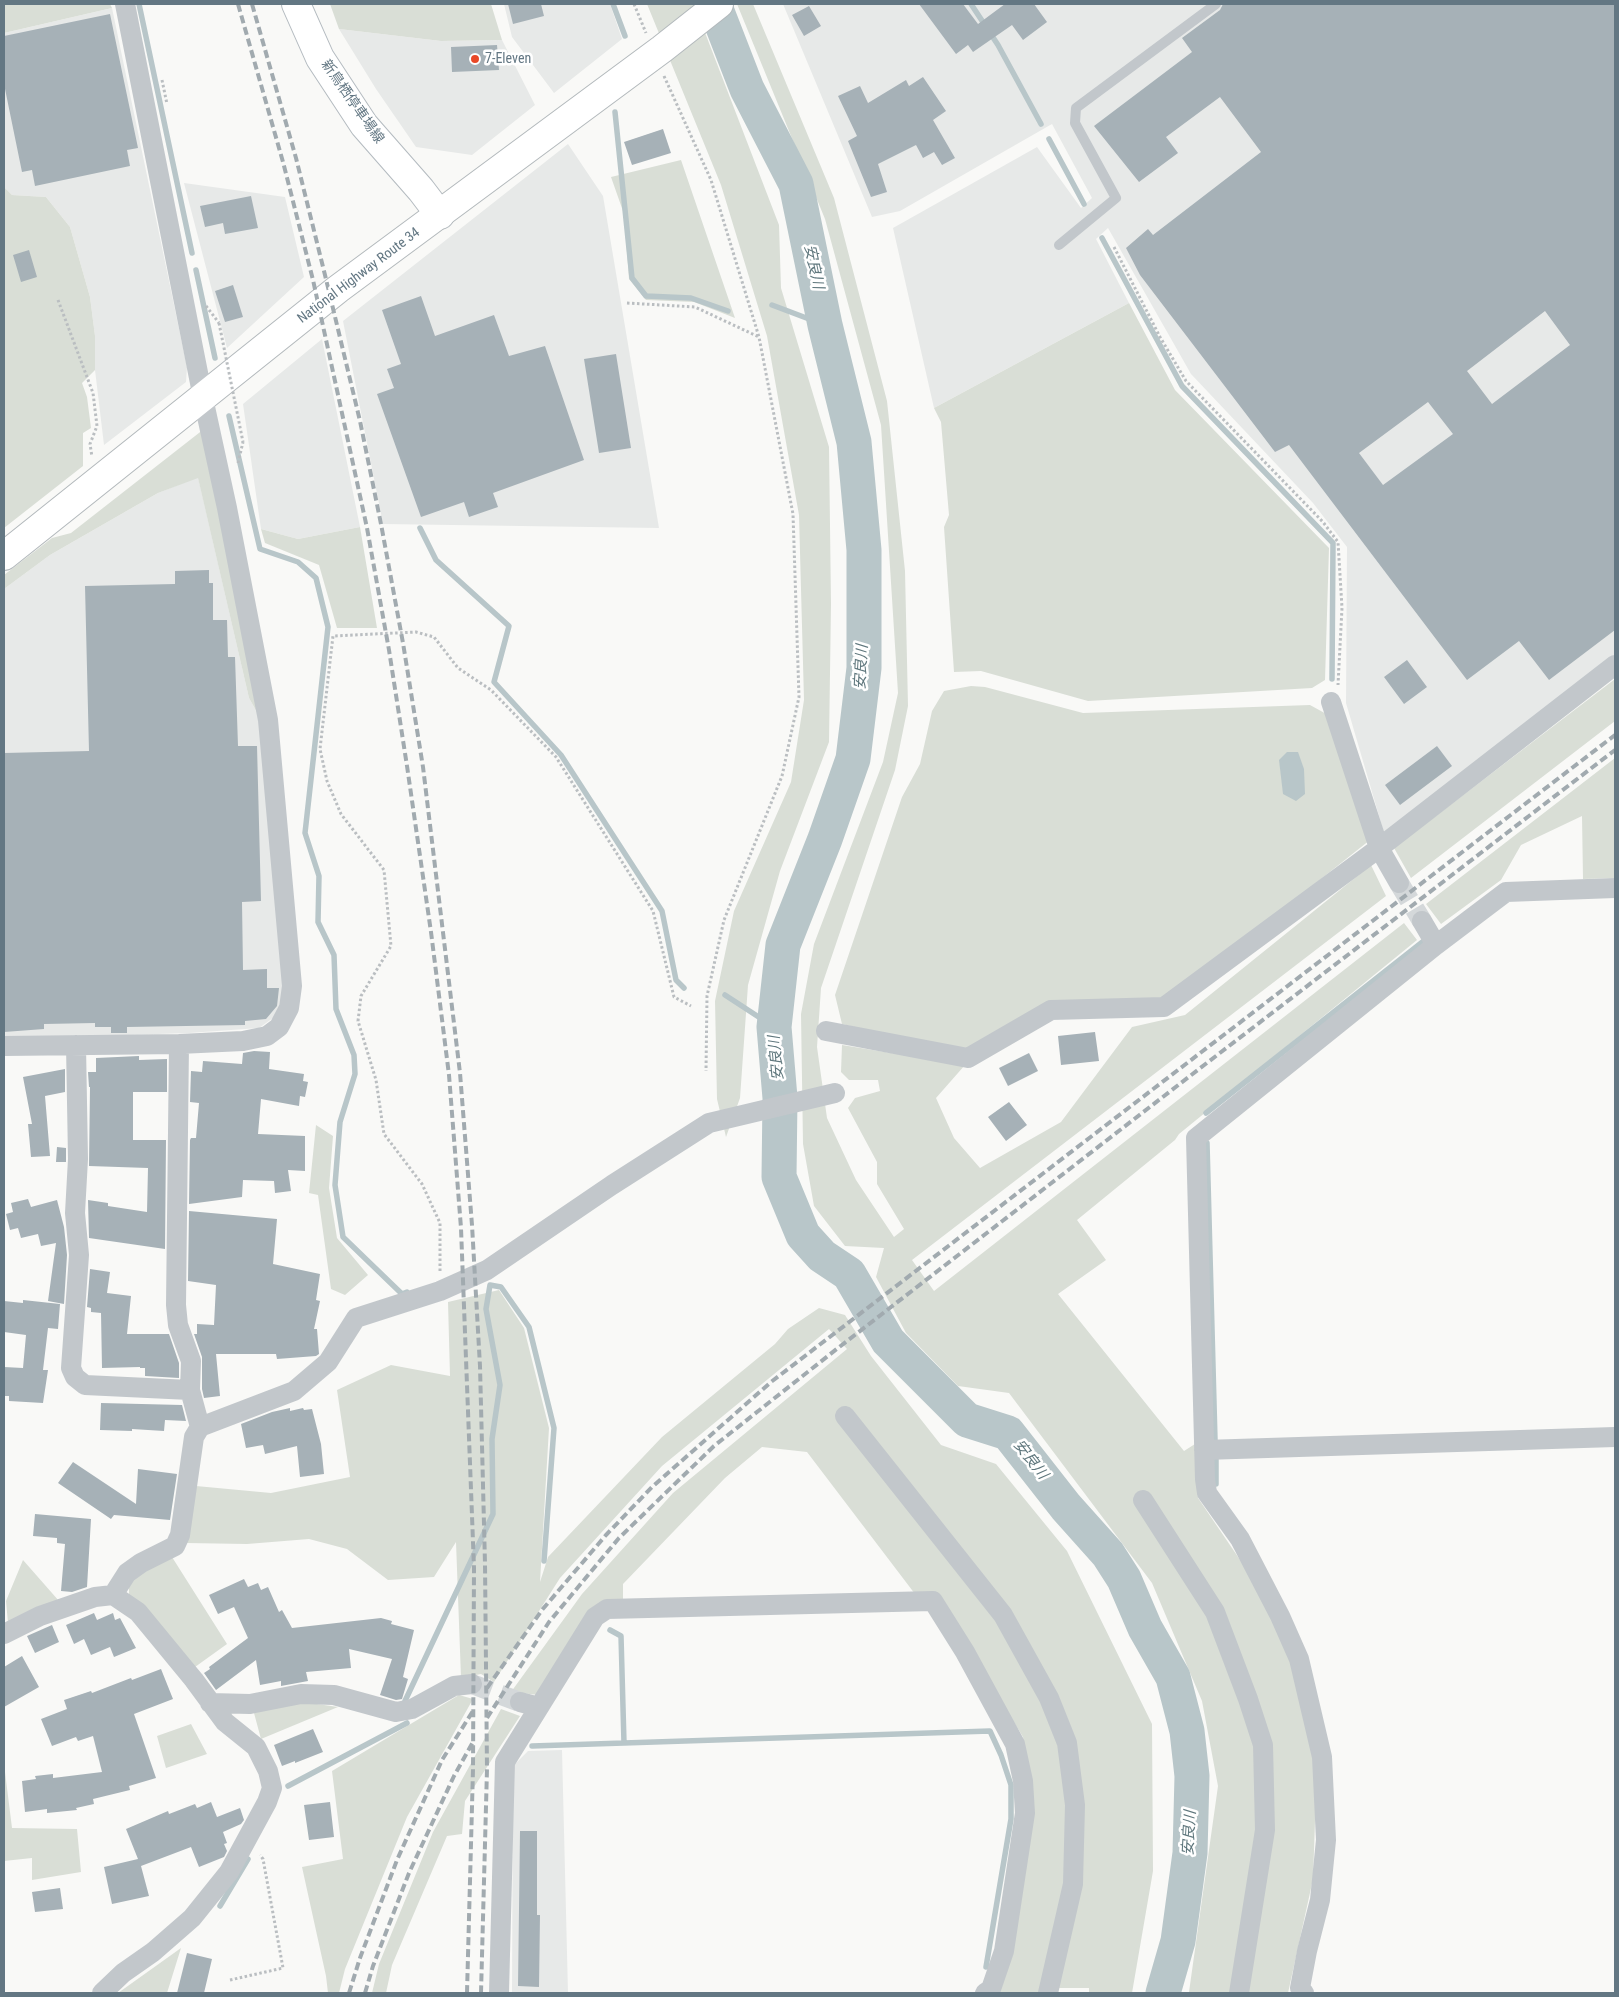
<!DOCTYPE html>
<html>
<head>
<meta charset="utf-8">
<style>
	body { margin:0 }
	#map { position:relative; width:1619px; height:1997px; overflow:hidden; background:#f9f9f7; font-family:"Roboto Condensed",sans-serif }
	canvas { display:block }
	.frame { position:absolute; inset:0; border:5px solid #637783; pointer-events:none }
</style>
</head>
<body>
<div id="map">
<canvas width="1619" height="1997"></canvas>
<div class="frame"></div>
</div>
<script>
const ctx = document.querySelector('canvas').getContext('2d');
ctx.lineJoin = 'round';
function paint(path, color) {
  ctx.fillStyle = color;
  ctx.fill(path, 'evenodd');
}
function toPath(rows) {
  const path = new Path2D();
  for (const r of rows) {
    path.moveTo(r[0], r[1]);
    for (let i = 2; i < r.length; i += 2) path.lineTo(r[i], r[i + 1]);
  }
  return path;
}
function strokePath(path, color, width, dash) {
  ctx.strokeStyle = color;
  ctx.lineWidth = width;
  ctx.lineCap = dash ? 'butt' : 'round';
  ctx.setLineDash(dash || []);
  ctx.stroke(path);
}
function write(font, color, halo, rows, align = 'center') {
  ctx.font = font + ' "Roboto Condensed","Noto Sans JP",sans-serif';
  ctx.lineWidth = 5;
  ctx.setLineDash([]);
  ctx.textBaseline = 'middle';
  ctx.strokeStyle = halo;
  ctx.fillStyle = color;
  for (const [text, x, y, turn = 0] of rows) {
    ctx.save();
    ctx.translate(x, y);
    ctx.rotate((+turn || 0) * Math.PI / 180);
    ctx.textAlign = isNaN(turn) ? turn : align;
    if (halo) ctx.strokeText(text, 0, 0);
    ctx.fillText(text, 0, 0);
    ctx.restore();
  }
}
paint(toPath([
	[504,4,610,4,622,39,554,93,512,37],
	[783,4,1615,4,1615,655,1384,833,1346,703,1347,547,1313,503,1191,374,1108,228,1096,239,1129,303,934,408,893,228,1037,147,1081,208,1092,198,1052,124,900,211,872,217],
	[112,8,187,367,186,382,104,445,95,370,95,336,90,297,70,227,46,197,12,195,4,187,4,33],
	[339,29,441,41,502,40,535,105,472,155,416,147,376,89],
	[568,144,603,196,659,528,383,524,343,321],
	[184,183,285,197,304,277,227,348],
	[322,339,360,527,298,539,261,529,243,404],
	[198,477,249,698,263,723,285,987,282,1005,273,1018,259,1028,189,1033,4,1039,4,589,50,555,158,493],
	[562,1750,568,1993,512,1993,513,1766,528,1751]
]), '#e7e9e8');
paint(toPath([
	[4,4,110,4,112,8,4,33],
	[330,4,491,4,502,40,441,41,339,29],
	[647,4,694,4,779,225,781,288,829,447,831,604,829,742,780,871,748,985,740,1098,726,1137,717,1099,715,1001,734,911,791,782,804,700,799,515,767,336,721,185],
	[737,4,753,4,834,198,887,401,905,571,908,706,895,770,821,988,817,1047,827,1118,856,1180,894,1237,904,1229,877,1184,877,1162,848,1108,855,1098,880,1091,878,1080,849,1080,841,1072,842,1045,965,1065,936,1098,954,1138,980,1168,1061,1122,1132,1027,1185,1015,1371,865,1386,896,912,1260,934,1291,1404,923,1417,940,1179,1134,1175,1140,1077,1220,1106,1260,1058,1294,1184,1451,1195,1444,1198,1498,1253,1579,1299,1672,1317,1764,1313,1879,1288,1993,1189,1992,1218,1786,1202,1701,1152,1583,1009,1393,958,1386,906,1333,876,1277,884,1248,845,1246,814,1206,803,1144,801,1014,814,944,883,762,898,693,881,425,825,219],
	[681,160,735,318,694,302,646,300,629,279,624,214,611,177],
	[4,187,12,195,46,197,70,227,90,297,95,336,95,370,82,383,87,397,91,428,83,433,83,466,4,528],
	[1129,303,1175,390,1329,548,1325,680,1312,688,1088,701,981,671,954,672,944,527,949,515,941,422,934,408],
	[204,429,263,723,249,698,198,478,158,493,50,555,4,589,4,575,52,538,71,533],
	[360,527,377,628,337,628,319,565,265,543,261,529,298,539],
	[1615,679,1615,721,1411,878,1394,848],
	[971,686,985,687,1083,713,1310,705,1330,716,1370,840,1263,925,1159,999,1048,1001,965,1054,842,1024,835,995,902,797,920,764,932,711,944,691],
	[1615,758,1615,878,1583,879,1582,816,1521,845,1501,880,1441,924,1426,904],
	[316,1125,333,1136,329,1188,337,1238,368,1275,345,1295,331,1289,318,1195,309,1193],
	[499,1290,524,1328,549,1428,540,1582,548,1557,662,1437,775,1344,788,1329,819,1308,845,1315,871,1356,941,1445,996,1464,1067,1551,1152,1724,1153,1871,1132,1993,1089,1993,1089,1988,1041,1988,1038,1993,999,1993,1033,1795,1023,1737,935,1593,915,1594,807,1452,762,1447,725,1478,623,1584,623,1602,594,1606,539,1695,511,1692,582,1594,673,1493,847,1349,829,1329,662,1466,560,1578,494,1682,481,1674,461,1678,456,1542,434,1577,388,1580,347,1549,309,1539,247,1544,186,1543,196,1486,271,1493,350,1477,337,1390,391,1365,450,1376,448,1302],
	[172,1557,227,1644,195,1667,129,1595,129,1580],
	[23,1560,59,1601,8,1623,6,1601],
	[459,1695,473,1699,407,1817,345,1969,339,1993,328,1993,326,1976,302,1867,343,1859,332,1771],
	[296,1701,338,1707,261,1739,254,1713],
	[501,1709,520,1716,465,1801,462,1834,447,1836,392,1965,386,1993,372,1993,379,1964,433,1832],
	[191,1724,207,1754,166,1768,157,1736],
	[4,1764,12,1828,77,1829,81,1872,32,1880,32,1858,4,1861],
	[181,1948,167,1993,118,1993]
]), '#d9ded6');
paint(toPath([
	[1287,752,1298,752,1304,769,1305,794,1296,801,1283,794,1279,760]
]), '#b8c6c9');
strokePath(toPath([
	[139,4,192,253],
	[613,4,625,36],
	[971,4,998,45,1041,124],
	[615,112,632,278,646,296,691,298,728,311],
	[1049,139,1084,204],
	[1102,238,1182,386,1333,543,1332,679],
	[196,270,215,358],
	[772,305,825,325],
	[229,416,260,549,298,562,316,578,328,627,305,833,319,876,318,922,334,955,336,1009,354,1055,355,1074,340,1122,335,1185,343,1237,402,1294,407,1292],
	[420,528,436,560,509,626,494,682,561,755,662,911,676,980,684,988],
	[725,995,774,1027],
	[1206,1113,1425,940,1424,937],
	[1207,1143,1215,1440],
	[1216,1459,1216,1484],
	[610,1630,621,1636,624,1743,990,1731,1001,1755,1011,1785,1011,1819,986,1967],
	[405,1701,493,1514,492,1439,500,1385,486,1309,490,1285,501,1287,529,1327,554,1428,544,1561],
	[532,1746,624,1743],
	[288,1786,407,1723],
	[220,1906,248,1859]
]), '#b8c6c9', 5.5);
strokePath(toPath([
	[714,4,747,89,796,184,825,325,854,442,864,550,864,668,853,759,825,839,783,945,774,1027,780,1098,779,1177,803,1235,822,1256,849,1274,888,1341,967,1420,1008,1433,1066,1507,1108,1554,1124,1579,1145,1628,1173,1677,1187,1731,1192,1776,1190,1853,1178,1941,1163,1993]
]), '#b8c6c9', 35);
paint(toPath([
	[508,4,541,4,544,16,513,24],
	[919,4,963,4,978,24,1005,4,1034,4,1047,22,1023,40,1012,25,973,52,968,45,956,54],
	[1223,4,1615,4,1615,630,1549,680,1519,641,1467,680,1289,445,1275,452,1140,275,1126,248,1148,229,1153,235,1261,152,1220,97,1166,137,1178,153,1139,182,1094,126,1192,52,1182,38,1220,10],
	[1545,311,1570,345,1492,404,1467,371],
	[1428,402,1453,434,1383,485,1359,453],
	[809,6,821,26,804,36,792,15],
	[110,14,138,148,127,150,130,166,35,186,32,170,22,172,4,84,4,36],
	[497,45,499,70,452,72,451,47],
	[923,77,946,111,933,120,955,158,942,165,934,152,923,158,916,145,878,164,887,192,871,197,848,141,857,136,838,96,860,86,868,103,906,80,909,86],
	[663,129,671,153,632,165,624,142],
	[251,196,258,228,225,234,223,223,205,227,200,206],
	[29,250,37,277,21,282,13,255],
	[233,285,243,317,225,322,215,291],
	[421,296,435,336,494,315,509,356,545,346,584,460,493,493,498,507,469,517,464,502,421,517,377,394,394,388,387,369,401,364,382,310],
	[616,354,631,448,599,453,584,359],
	[209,570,209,583,213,583,213,620,227,620,228,657,235,657,238,746,257,746,261,901,242,902,243,970,267,969,267,988,279,988,277,1006,266,1019,245,1021,245,1025,127,1027,127,1033,111,1033,111,1027,95,1027,95,1023,44,1024,44,1029,4,1032,4,753,89,751,85,586,175,584,175,571],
	[1407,660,1427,687,1404,704,1384,677],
	[1437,746,1452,766,1400,805,1385,785],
	[1095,1032,1099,1061,1061,1065,1058,1036],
	[254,1051,270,1052,269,1069,304,1074,303,1081,308,1082,305,1097,300,1096,299,1106,261,1099,258,1134,305,1136,305,1171,288,1170,291,1191,275,1193,274,1181,243,1180,242,1197,189,1204,190,1140,191,1138,196,1138,199,1103,190,1102,191,1071,202,1072,203,1061,242,1064,243,1053],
	[1029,1053,1038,1071,1008,1086,999,1068],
	[139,1056,139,1060,167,1059,167,1092,133,1092,133,1140,166,1140,165,1249,89,1238,88,1200,108,1203,108,1206,147,1212,148,1168,89,1166,90,1087,89,1087,88,1072,96,1072,96,1058],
	[65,1069,65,1092,45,1096,50,1156,31,1157,28,1124,32,1124,23,1077],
	[1009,1102,1027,1125,1006,1141,988,1117],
	[57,1147,66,1148,66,1162,56,1162],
	[28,1199,31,1207,57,1200,64,1227,67,1255,64,1304,48,1301,56,1243,41,1246,38,1234,21,1238,18,1228,10,1230,6,1214,13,1212,11,1203],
	[189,1211,277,1219,273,1264,320,1274,316,1300,320,1301,314,1329,317,1329,319,1354,316,1356,277,1359,276,1354,216,1354,220,1396,204,1398,202,1389,202,1357,194,1334,197,1334,197,1324,214,1325,216,1285,188,1281],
	[90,1269,110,1272,107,1293,131,1296,127,1334,169,1334,179,1363,179,1378,145,1376,145,1368,140,1368,140,1367,102,1368,101,1313,91,1312,91,1308,87,1307],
	[23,1300,60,1304,58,1329,48,1328,43,1370,48,1370,43,1403,9,1401,9,1396,4,1396,4,1367,23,1368,26,1335,4,1332,4,1301,23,1303],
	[101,1403,182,1405,186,1421,165,1420,164,1431,132,1429,132,1431,100,1430],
	[290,1408,290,1411,303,1408,304,1410,312,1409,321,1444,324,1474,300,1477,297,1446,265,1454,263,1445,246,1448,241,1424,272,1412],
	[73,1462,136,1504,138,1469,177,1474,170,1520,114,1515,111,1519,58,1483],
	[35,1514,91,1519,87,1587,72,1592,61,1591,65,1544,57,1543,57,1538,33,1536],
	[244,1579,248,1587,258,1583,261,1590,268,1587,279,1612,282,1610,292,1628,381,1618,392,1621,391,1624,414,1630,403,1677,408,1679,402,1699,396,1700,380,1695,392,1659,349,1649,351,1668,306,1672,308,1681,281,1686,281,1681,260,1685,256,1660,216,1690,204,1673,210,1669,209,1667,248,1638,234,1607,218,1614,209,1595],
	[94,1613,97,1620,113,1613,115,1620,120,1618,136,1648,114,1657,110,1647,91,1655,84,1639,74,1644,66,1625],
	[52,1625,59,1642,35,1653,27,1636],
	[22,1656,39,1687,4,1707,4,1667],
	[161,1669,173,1699,134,1714,156,1778,129,1786,130,1790,93,1799,94,1804,76,1808,77,1810,47,1813,47,1809,25,1812,22,1781,36,1779,35,1776,53,1774,53,1778,102,1772,93,1736,78,1741,76,1737,52,1746,41,1719,67,1709,64,1700,91,1691,92,1693,131,1678,132,1680],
	[313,1729,323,1752,295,1763,295,1761,282,1766,274,1745],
	[211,1802,217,1817,240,1808,244,1820,241,1824,223,1832,227,1843,224,1844,227,1851,224,1857,199,1867,191,1847,141,1866,149,1896,112,1904,104,1867,138,1859,126,1829,168,1811,169,1814,195,1804,197,1808],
	[330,1802,334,1837,309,1840,304,1805],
	[520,1831,537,1831,537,1915,540,1915,539,1987,518,1986],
	[60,1888,63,1909,35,1912,32,1892],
	[187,1953,212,1959,204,1993,177,1993]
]), '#a6b1b7');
strokePath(toPath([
	[1399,883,1422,921],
	[472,1684,520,1702]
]), '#d4d8da', 20, [20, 10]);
const secondary = toPath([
	[296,4,320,58,364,125,421,190,440,215]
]);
const highway = toPath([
	[4,556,338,289,662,49,719,4]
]);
strokePath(secondary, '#b4bbc0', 30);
strokePath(highway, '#b3b9bc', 30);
strokePath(toPath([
	[634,4,646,33],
	[664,76,711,180,759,337,793,514,799,697,782,776,724,920,707,996,706,1071],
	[162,80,167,104],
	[1114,247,1160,337,1186,381,1323,522,1338,542,1342,608,1338,685],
	[58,300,93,393,97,426,90,444,92,457],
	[627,303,695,307,759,337],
	[206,306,219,323],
	[238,463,243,442],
	[440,1271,440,1223,422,1184,384,1134,376,1080,358,1021,361,996,391,946,384,870,341,814,327,781,320,749,333,636,416,632,434,637,458,668,491,690,556,757,653,911,674,997,691,1006],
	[230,1980,283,1968,263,1859,260,1855]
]), '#babec1', 3, [2.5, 2.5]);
strokePath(toPath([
	[1059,245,1116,198,1075,123,1076,108,1216,4]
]), '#c2c7cb', 10);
strokePath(toPath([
	[1331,702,1379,848,1399,883],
	[1422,921,1436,945],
	[826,1031,968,1058,1051,1010,1164,1007,1379,848,1615,665],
	[76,1045,78,1159,75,1213,79,1255,71,1368,75,1377,85,1385,190,1390],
	[4,1046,179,1044,243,1041,267,1036,279,1027,289,1008,292,986,268,720,227,508,203,398,125,4],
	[845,1416,1003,1615,1049,1698,1067,1743,1075,1805,1073,1884,1048,1993],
	[200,1427,294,1391,328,1362,356,1318,440,1291,487,1270,612,1185,709,1123,835,1093],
	[1204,1450,1615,1437],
	[1143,1500,1215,1612,1248,1699,1263,1745,1265,1830,1239,1993],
	[113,1595,127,1573,141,1563,175,1546,180,1535,194,1437,200,1427,190,1390,191,1361,178,1325,176,1305,179,1044],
	[4,1634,40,1616,95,1597,113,1595,138,1612,194,1680,225,1722,256,1747,268,1771,272,1788,267,1802,229,1872,192,1918,153,1952,123,1973,102,1993],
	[520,1702,539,1707],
	[210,1703,250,1704,301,1694,334,1695,396,1712,412,1709,454,1686,472,1684],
	[499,1993,505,1762,595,1617,607,1609,933,1601,965,1652,1015,1744,1023,1781,1025,1813,1004,1951,991,1989,985,1993],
	[1304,1993,1300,1988,1307,1951,1320,1900,1326,1840,1322,1757,1299,1659,1280,1616,1240,1539,1207,1493,1205,1479,1196,1138,1436,945,1506,892,1615,888]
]), '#c2c7cb', 20);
strokePath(secondary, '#fff', 28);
strokePath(highway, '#fff', 28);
strokePath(toPath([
	[238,4,283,162,313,280,367,528,389,650,407,766,431,932,449,1075,461,1228,474,1568,473,1769,467,1993],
	[252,4,296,158,325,275,360,421,381,524,403,643,423,767,460,1073,472,1225,480,1366,485,1564,487,1769,481,1993],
	[487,1688,542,1610,606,1535,652,1487,771,1382,1615,735],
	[487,1718,549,1622,619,1538,714,1446,838,1348,1199,1069,1615,750],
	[349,1993,360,1958,397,1860,442,1760,473,1711],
	[365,1993,373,1966,409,1873,454,1776,473,1742]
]), '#a1aaaf', 4, [8, 4]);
strokePath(toPath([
	[219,323,243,442]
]), '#babec1', 3, [2.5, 2.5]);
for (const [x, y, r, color] of [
	[475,59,5,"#e94827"]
]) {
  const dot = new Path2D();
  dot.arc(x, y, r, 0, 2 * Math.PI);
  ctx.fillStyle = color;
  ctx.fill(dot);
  strokePath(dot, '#fff', 2);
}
write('14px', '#637783', '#fff', [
	["7-Eleven",485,59]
], 'left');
write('14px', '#637783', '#fff', [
	["新鳥栖停車場線",352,102,55],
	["National Highway Route 34",359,276,-37]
]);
write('italic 15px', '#5e767c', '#fff', [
	["安良川",813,267,78],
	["安良川",862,667,-87],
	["安良川",777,1058,-95],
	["安良川",1030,1460,52],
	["安良川",1190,1833,-87]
]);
</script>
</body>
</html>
